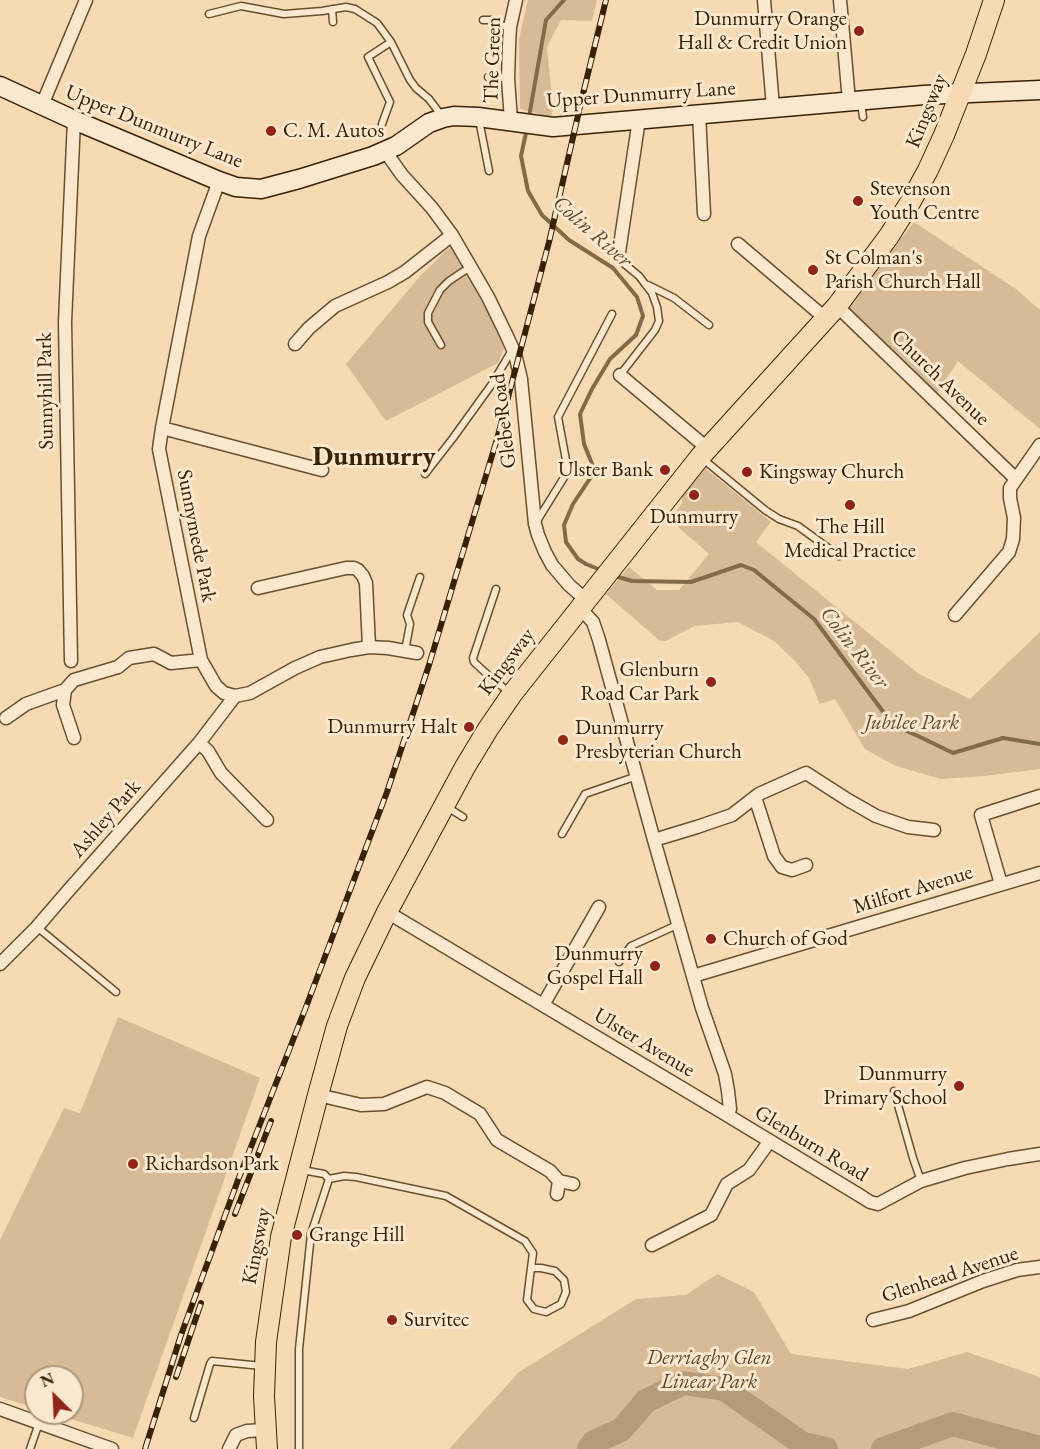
<!DOCTYPE html>
<html>
<head>
<meta charset="utf-8">
<style>
	body { margin:0 }
	#map { position:relative; width:1040px; height:1449px; overflow:hidden; background:#f6dab4; font-family:"EB Garamond",serif }
	canvas { display:block }
	.north { position:absolute; left:24px; top:1365px; width:60px; height:60px; box-sizing:border-box; background:#f9e7ce; border:2px solid #ab987d; border-radius:50%; rotate:336deg; font-size:16px; font-weight:700; line-height:24px; text-align:center; color:#372203 }
	.north::after { content:''; display:block; margin:auto; width:21px; height:27px; background:#8f2418; clip-path:polygon(50% 0,100% 100%,50% 72%,0 100%) }
</style>
</head>
<body>
<div id="map">
<canvas width="1040" height="1449"></canvas>
<div class="north">N</div>
</div>
<script>
const ctx = document.querySelector('canvas').getContext('2d');
ctx.lineJoin = 'round';
function paint(path, color) {
  ctx.fillStyle = color;
  ctx.fill(path, 'evenodd');
}
function toPath(rows) {
  const path = new Path2D();
  for (const r of rows) {
    path.moveTo(r[0], r[1]);
    for (let i = 2; i < r.length; i += 2) path.lineTo(r[i], r[i + 1]);
  }
  return path;
}
function strokePath(path, color, width, dash) {
  ctx.strokeStyle = color;
  ctx.lineWidth = width;
  ctx.lineCap = dash ? 'butt' : 'round';
  ctx.setLineDash(dash || []);
  ctx.stroke(path);
}
function write(font, color, halo, rows, align = 'center') {
  ctx.font = font + ' "EB Garamond",serif';
  ctx.lineWidth = 6;
  ctx.setLineDash([]);
  ctx.textBaseline = 'middle';
  ctx.strokeStyle = halo;
  ctx.fillStyle = color;
  for (const [text, x, y, turn = 0] of rows) {
    ctx.save();
    ctx.translate(x, y);
    ctx.rotate((+turn || 0) * Math.PI / 180);
    ctx.textAlign = isNaN(turn) ? turn : align;
    if (halo) ctx.strokeText(text, 0, 0);
    ctx.fillText(text, 0, 0);
    ctx.restore();
  }
}
paint(toPath([
	[528,0,597,0,592,21,561,20,547,47,553,108,551,117,520,109,519,39],
	[914,222,1016,289,1040,310,1040,429,958,361,937,393,847,308],
	[451,246,499,333,504,349,498,363,386,421,346,364,421,275],
	[705,468,771,522,756,542,919,674,970,699,1040,632,1040,769,984,776,941,779,896,766,865,749,835,699,820,704,809,678,795,661,774,641,738,622,694,626,666,641,660,641,606,594,629,567,657,590,679,590,709,554,670,520,682,503,682,496],
	[118,1017,260,1078,133,1438,52,1413,72,1413,72,1377,36,1377,36,1408,0,1397,0,1240,64,1108,80,1113],
	[717,1274,754,1292,791,1354,908,1369,967,1352,1040,1377,1040,1449,449,1449,519,1372,636,1299,686,1295]
]), '#d6bb96');
strokePath(toPath([
	[529,117,546,20,564,0],
	[527,128,521,156,528,191,542,215,569,240,613,268,637,297,643,316,636,335,610,359,592,389,580,414,584,444,595,471,573,504,564,525,566,542,578,559,586,564,603,571],
	[615,576,632,581,691,582,741,565,754,570,814,619,893,725,920,737,953,753,1003,738,1040,744]
]), '#836b49', 4);
strokePath(toPath([
	[589,1449,594,1442,621,1430,646,1401,683,1383,724,1389,803,1444,826,1449],
	[883,1449,953,1424,1040,1448]
]), '#b59b78', 24);
const lane = toPath([
	[332,9,333,22],
	[209,14,241,6,284,14,322,11,346,7,355,9,377,23,391,42,410,80,416,88,429,99,441,115],
	[483,20,491,20,499,25,510,27],
	[488,77,508,78],
	[861,103,863,117],
	[479,120,489,171],
	[382,124,390,102,368,57,391,42],
	[619,252,619,257,622,262,639,276,652,293,657,307,659,321,655,330,620,375],
	[648,285,674,298,709,325],
	[441,345,428,322,428,313,440,290,449,281,464,271,472,268],
	[703,459,765,510,779,519,798,526,839,556],
	[425,474,453,438,492,384,512,350],
	[537,521,568,471,558,417,612,314],
	[496,589,473,658,474,662,489,676,509,692],
	[405,651,410,624,407,615,420,577],
	[447,807,463,817],
	[562,834,585,794,637,776],
	[37,927,116,992],
	[619,962,631,946,677,925],
	[894,1091,913,1158,921,1181],
	[329,1179,344,1176,356,1177,446,1196,525,1241,533,1253,531,1268,527,1300,534,1309,546,1312,561,1304,566,1292,564,1280,555,1271,541,1268,531,1268],
	[194,1418,210,1364,212,1361,262,1366],
	[30,1449,39,1423],
	[299,1449,299,1349,311,1234,329,1179,324,1174,302,1170]
]);
const street = toPath([
	[764,0,773,107],
	[840,0,849,101],
	[42,105,86,0],
	[699,114,704,214],
	[511,121,508,78,509,46,510,27,516,0],
	[385,151,402,175,432,208,452,235,488,297,506,334,515,354,521,379,535,524,538,535,545,552,552,565,569,585,586,600],
	[219,181,199,236,162,428,159,449,201,660,216,686,224,693,235,696,250,693,295,668,320,657,351,650,369,647,388,648,417,653],
	[738,244,825,318],
	[619,252,638,126,638,119],
	[837,306,1016,479],
	[295,344,309,328,335,306,388,282,405,272,452,235],
	[620,375,707,448],
	[162,428,322,470],
	[258,588,346,568,354,568,358,570,363,576,366,583,369,647],
	[580,608,593,622,599,640,654,840,702,1008,725,1074,728,1091,730,1109,727,1115,859,1195,870,1202,878,1204,921,1181,965,1168,1008,1159,1040,1154],
	[955,615,1009,552,1013,539,1014,518,1010,498,1010,488,1040,445],
	[71,661,65,322,74,120],
	[6,718,26,704,65,690],
	[74,738,63,705,65,690,74,680,118,667,129,658,154,654,171,663,201,660],
	[199,743,208,751,221,773,267,820],
	[755,797,774,856,782,867,792,870,806,865],
	[654,840,697,827,732,815,759,794,806,773,848,800,876,816,908,827,934,830],
	[1001,884,981,815,1040,796],
	[387,912,727,1115],
	[0,964,37,927,68,891,199,743,235,696],
	[693,976,1040,873],
	[543,1005,599,907],
	[318,1095,361,1105,384,1104,427,1087,445,1093,480,1114,497,1140,550,1171,559,1181,557,1194],
	[559,1181,573,1184],
	[652,1245,711,1215,727,1184,749,1170,769,1142],
	[873,1320,909,1311,983,1281,1017,1270,1040,1267],
	[0,1409,112,1449],
	[229,1449,236,1435,247,1431,265,1430]
]);
const secondary = toPath([
	[0,86,74,120,219,181,236,187,261,189,299,179,373,156,396,146,429,123,443,118,454,116,478,117,553,127,924,95,1040,90]
]);
const primary = toPath([
	[267,1449,264,1396,266,1342,281,1237,318,1095,337,1026,355,978,387,912,465,767,488,729,512,694,700,457,837,306,889,236,911,201,928,170,944,135,976,54,994,0]
]);
strokePath(lane, '#67502f', 9);
strokePath(street, '#67502f', 15);
strokePath(secondary, '#372203', 21);
strokePath(primary, '#372203', 22);
strokePath(lane, '#f9e7ce', 6);
strokePath(street, '#f9e7ce', 12);
strokePath(secondary, '#f9e7ce', 18);
strokePath(primary, '#f6dab4', 20);
const rail = toPath([
	[235,1214,271,1121],
	[176,1377,201,1303],
	[145,1449,181,1335,238,1180,306,1007,387,792,429,665,497,439,549,242,582,98,606,0]
]);
strokePath(rail, '#372203', 6);
strokePath(rail, '#f9e7ce', 4, [11]);
for (const [x, y, r, color] of [
	[859,31,6,"#8f2418"],
	[271,131,6,"#8f2418"],
	[858,201,6,"#8f2418"],
	[813,270,6,"#8f2418"],
	[665,470,6,"#8f2418"],
	[747,472,6,"#8f2418"],
	[694,495,6,"#8f2418"],
	[850,505,6,"#8f2418"],
	[711,682,6,"#8f2418"],
	[469,727,6,"#8f2418"],
	[563,740,6,"#8f2418"],
	[711,939,6,"#8f2418"],
	[655,966,6,"#8f2418"],
	[959,1086,6,"#8f2418"],
	[133,1164,6,"#8f2418"],
	[297,1235,6,"#8f2418"],
	[392,1320,6,"#8f2418"]
]) {
  const dot = new Path2D();
  dot.arc(x, y, r, 0, 2 * Math.PI);
  ctx.fillStyle = color;
  ctx.fill(dot);
  strokePath(dot, '#f9e7ce', 2);
}
write('21px', '#372203', '#f9e7ce', [
	["Dunmurry Orange",847,19,"right"],
	["Hall & Credit Union",847,43,"right"],
	["C. M. Autos",283,131],
	["Stevenson",870,189],
	["Youth Centre",870,213],
	["St Colman's",825,258],
	["Parish Church Hall",825,282],
	["Ulster Bank",653,470,"right"],
	["Kingsway Church",759,472],
	["Dunmurry",694,517,"center"],
	["The Hill",850,527,"center"],
	["Medical Practice",850,551,"center"],
	["Glenburn",699,670,"right"],
	["Road Car Park",699,694,"right"],
	["Dunmurry Halt",457,727,"right"],
	["Dunmurry",575,728],
	["Presbyterian Church",575,752],
	["Church of God",723,939],
	["Dunmurry",643,954,"right"],
	["Gospel Hall",643,978,"right"],
	["Dunmurry",947,1074,"right"],
	["Primary School",947,1098,"right"],
	["Richardson Park",145,1164],
	["Grange Hill",309,1235],
	["Survitec",404,1320]
], 'left');
write('21px', '#372203', '#f9e7ce', [
	["The Green",493,60,-88],
	["Upper Dunmurry Lane",641,95,-4],
	["Kingsway",927,111,-68],
	["Upper Dunmurry Lane",154,127,22],
	["Church Avenue",940,378,44],
	["Sunnyhill Park",46,391,-91],
	["Glebe Road",504,421,-97],
	["Sunnymede Park",196,536,79],
	["Kingsway",507,662,-53],
	["Ashley Park",106,819,-49],
	["Milfort Avenue",913,890,-17],
	["Ulster Avenue",644,1043,31],
	["Glenburn Road",811,1144,31],
	["Kingsway",257,1246,-79],
	["Glenhead Avenue",950,1275,-18]
]);
write('italic 21px', '#5f4828', '#f9e7ce', [
	["Jubilee Park",912,723],
	["Derriaghy Glen",709,1358],
	["Linear Park",709,1382]
]);
write('italic 22px', '#634c2c', '#f9e7ce', [
	["Colin River",592,232,41],
	["Colin River",854,648,52]
]);
write('bold 27px', '#372203', '#f9e7ce', [
	["Dunmurry",374,458]
]);
</script>
</body>
</html>
